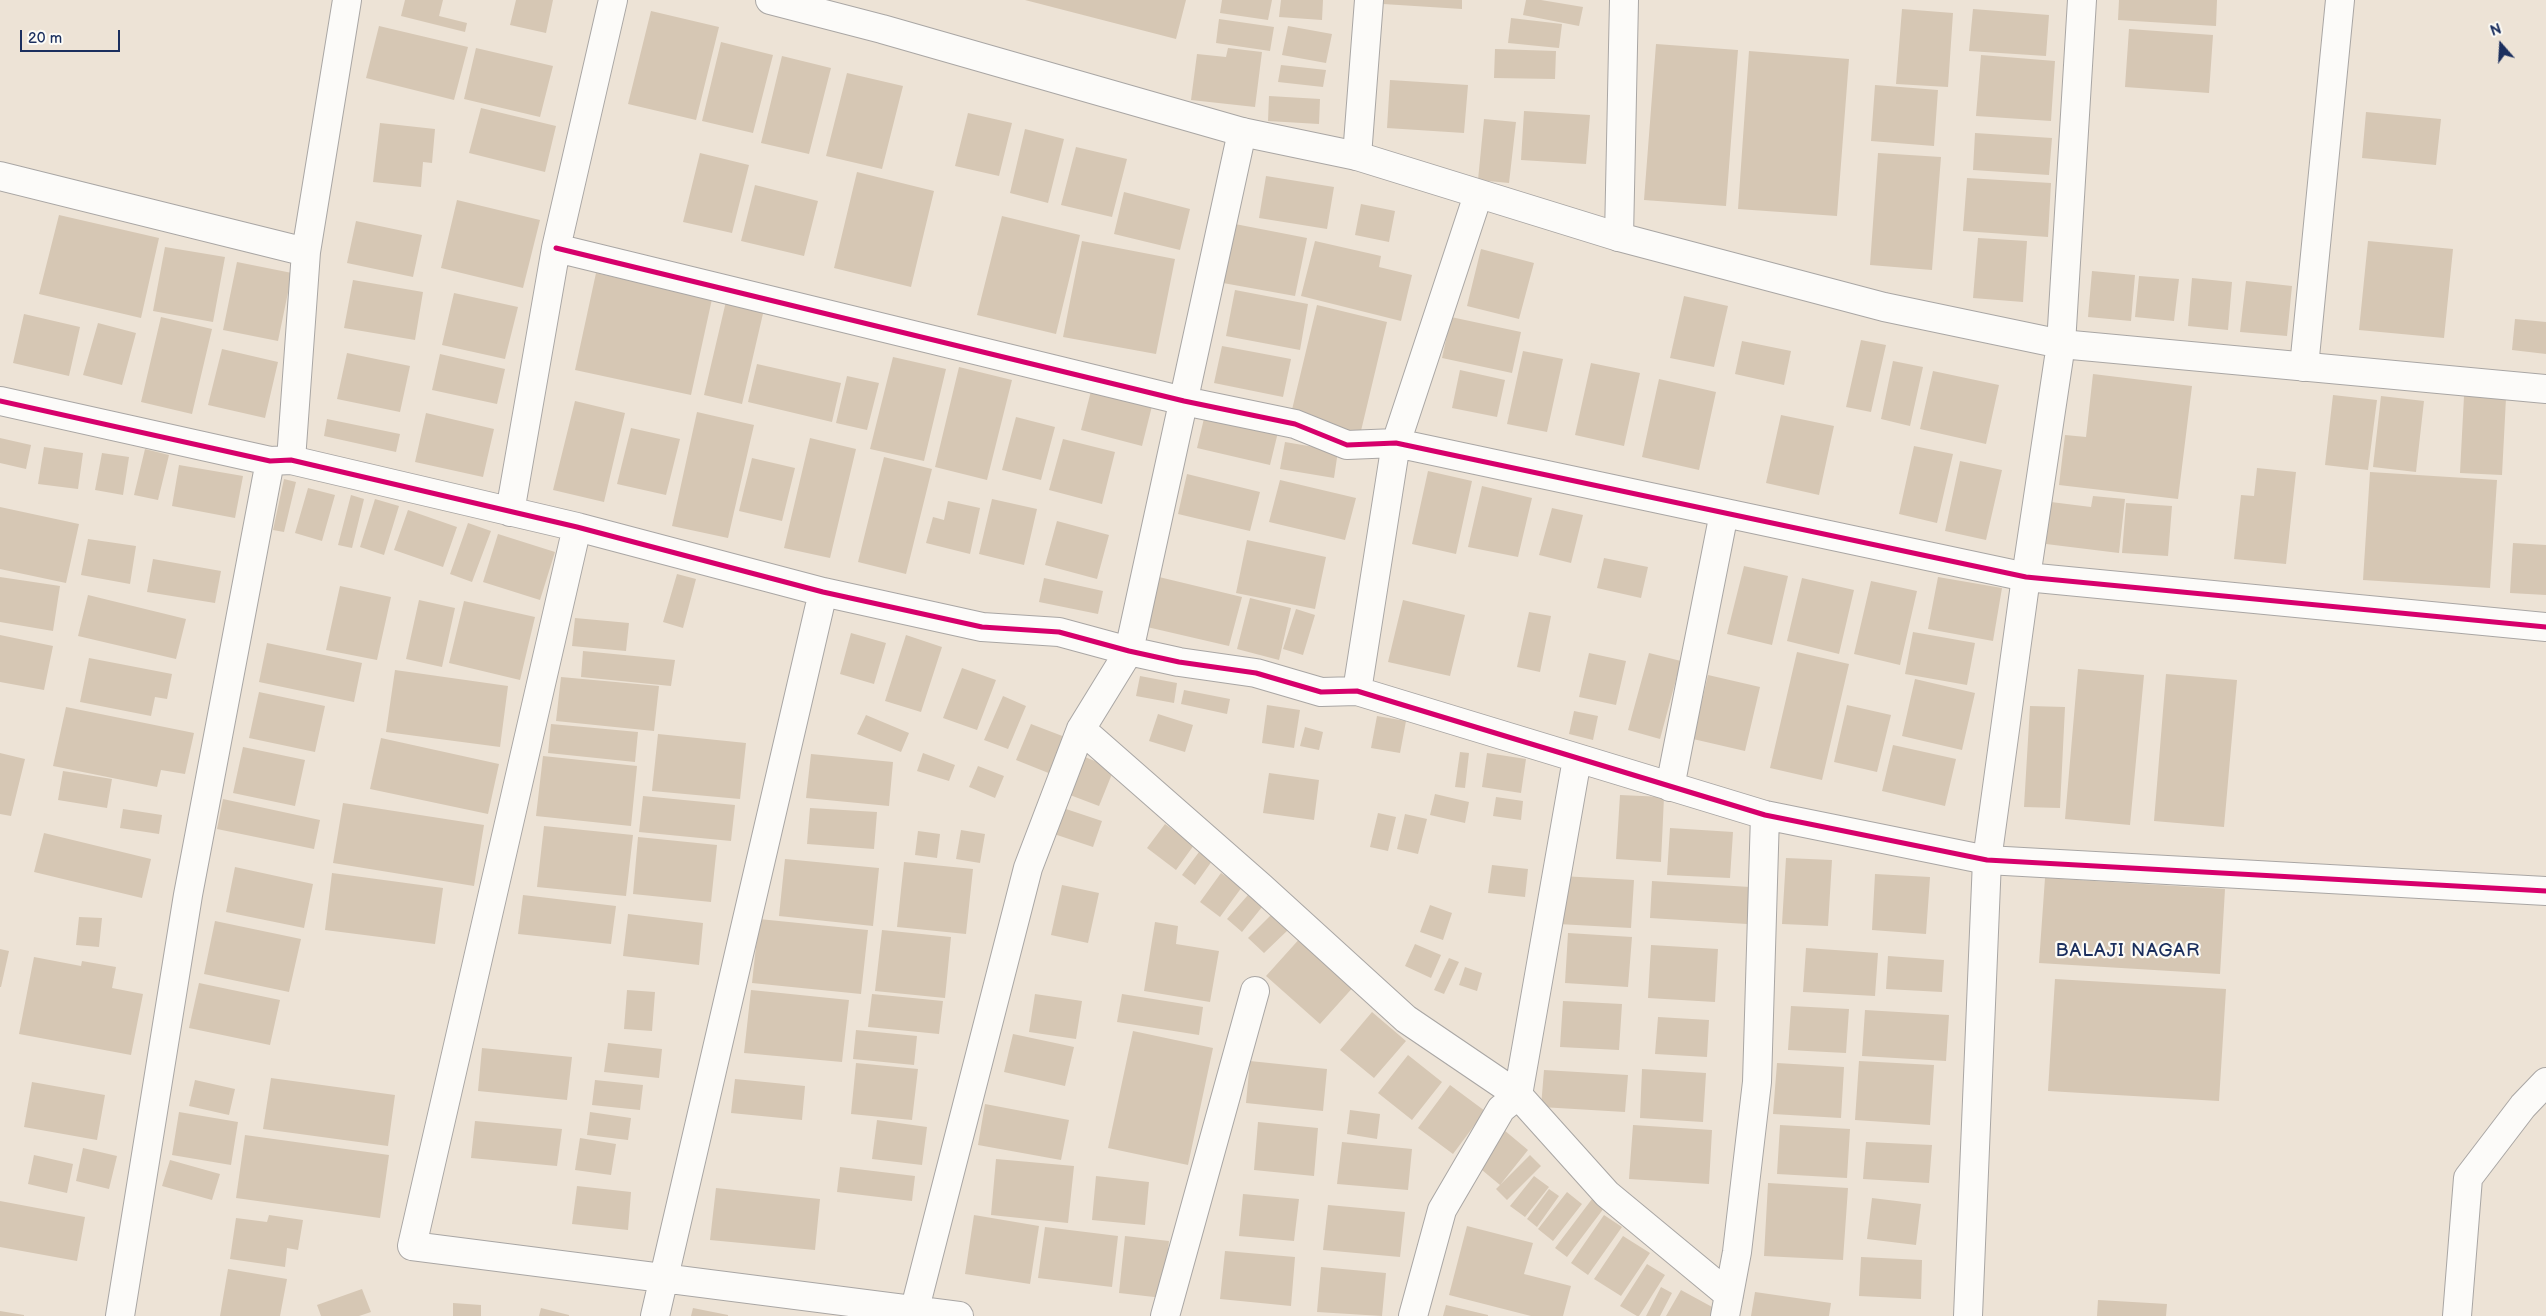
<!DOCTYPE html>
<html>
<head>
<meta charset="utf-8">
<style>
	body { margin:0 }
	#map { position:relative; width:2546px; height:1316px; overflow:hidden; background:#ede3d6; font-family:"Balsamiq Sans",sans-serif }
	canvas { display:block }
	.north { position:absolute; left:2476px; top:20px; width:50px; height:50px; -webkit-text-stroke:4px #fdfcf7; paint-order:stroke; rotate:341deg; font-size:14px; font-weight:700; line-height:20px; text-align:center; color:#1b2f5e }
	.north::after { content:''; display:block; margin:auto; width:18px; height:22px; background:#1b2f5e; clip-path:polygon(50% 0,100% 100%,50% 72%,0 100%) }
	.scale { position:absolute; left:20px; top:30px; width:100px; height:22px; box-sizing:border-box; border:2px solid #1b2f5e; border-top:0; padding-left:6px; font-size:15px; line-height:18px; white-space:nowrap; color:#1b2f5e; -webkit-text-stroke:4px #fdfcf7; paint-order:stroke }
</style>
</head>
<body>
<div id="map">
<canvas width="2546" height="1316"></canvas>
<div class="north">N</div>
<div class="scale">20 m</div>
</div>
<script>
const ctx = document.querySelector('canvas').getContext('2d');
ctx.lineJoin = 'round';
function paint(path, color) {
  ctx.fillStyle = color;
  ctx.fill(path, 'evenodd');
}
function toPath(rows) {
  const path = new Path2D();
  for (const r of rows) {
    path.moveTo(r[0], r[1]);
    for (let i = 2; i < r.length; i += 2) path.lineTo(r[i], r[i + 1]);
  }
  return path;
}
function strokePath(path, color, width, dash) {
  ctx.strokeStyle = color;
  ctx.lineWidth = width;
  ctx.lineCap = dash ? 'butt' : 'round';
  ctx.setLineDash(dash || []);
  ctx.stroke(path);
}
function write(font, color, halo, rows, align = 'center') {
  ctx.font = font + ' "Balsamiq Sans",sans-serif';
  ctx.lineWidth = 4.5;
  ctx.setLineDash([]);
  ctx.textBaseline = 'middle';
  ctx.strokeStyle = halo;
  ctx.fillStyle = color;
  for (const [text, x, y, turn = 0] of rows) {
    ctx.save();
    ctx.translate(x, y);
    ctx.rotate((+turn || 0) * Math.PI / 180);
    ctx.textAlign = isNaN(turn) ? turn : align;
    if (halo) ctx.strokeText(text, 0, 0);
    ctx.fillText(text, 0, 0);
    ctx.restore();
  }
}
paint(toPath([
	[405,0,443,0,439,16,467,23,465,32,401,16],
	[516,0,553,0,546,33,510,25],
	[1025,0,1186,0,1176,39],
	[1222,0,1272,0,1268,20,1220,13],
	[1281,0,1323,0,1322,20,1279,17],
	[1384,0,1462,0,1462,9,1383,4],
	[1526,0,1541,0,1583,7,1579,26,1523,15],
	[2119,0,2217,0,2216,26,2118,20],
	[1902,9,1953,13,1948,87,1896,84],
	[1973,9,2049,15,2046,56,1969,51],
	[651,11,719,27,696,120,628,104],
	[1511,18,1562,24,1559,48,1508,43],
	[1219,19,1274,27,1270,51,1216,43],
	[379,26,468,47,454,100,366,78],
	[1288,26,1332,34,1326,63,1282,55],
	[2129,29,2213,35,2209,93,2125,87],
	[721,42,773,55,753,133,702,121],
	[1656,44,1738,50,1726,206,1644,200],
	[476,48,553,66,540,117,464,99],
	[1228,48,1262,52,1255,107,1191,100,1197,54,1226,57],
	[1495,49,1556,51,1555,79,1494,78],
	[1749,51,1849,59,1837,216,1738,209],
	[1981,55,2055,61,2051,121,1976,116],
	[782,56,831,68,809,154,761,143],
	[1281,65,1326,70,1323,87,1278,82],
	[847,73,903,86,882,169,826,156],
	[1390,80,1468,85,1464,133,1387,128],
	[1875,85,1938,90,1934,146,1871,141],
	[1269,96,1320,99,1319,124,1268,121],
	[481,108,556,126,545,172,469,153],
	[1524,111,1590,115,1586,164,1521,160],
	[2366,112,2441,119,2436,165,2362,158],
	[968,113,1012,123,999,176,955,166],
	[1484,119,1516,122,1509,183,1478,180],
	[380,123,435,129,432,163,423,162,421,187,373,182],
	[1025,129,1064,139,1048,203,1010,193],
	[1975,133,2052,138,2049,175,1973,170],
	[1076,147,1127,159,1112,217,1061,205],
	[700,153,749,165,732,233,683,222],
	[1878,153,1941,157,1932,270,1870,265],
	[857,172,934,191,911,287,834,268],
	[1266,176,1334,187,1327,229,1259,218],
	[1967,178,2051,183,2048,237,1963,231],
	[755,185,818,201,804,256,741,241],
	[1124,192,1190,209,1180,250,1114,234],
	[457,200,540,220,523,288,441,268],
	[1361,204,1395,211,1389,242,1355,235],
	[59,215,159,238,141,318,39,294],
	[1002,216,1080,235,1056,334,977,315],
	[356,221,422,235,413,277,347,263],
	[1235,224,1307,238,1295,296,1223,283],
	[1978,238,2027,241,2023,302,1973,298],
	[1082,241,1175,259,1156,354,1063,337],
	[1315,241,1381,256,1379,267,1412,275,1401,321,1301,296],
	[2368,241,2453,249,2444,338,2359,330],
	[165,247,225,257,213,322,153,311],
	[1481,249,1534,263,1519,319,1467,306],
	[237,262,292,273,278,341,223,330],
	[2092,271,2135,275,2131,321,2088,317],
	[596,273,712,299,691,395,575,370],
	[2139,276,2179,279,2174,321,2135,317],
	[2192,278,2232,282,2228,330,2188,326],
	[353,280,423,292,415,340,344,328],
	[2246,281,2292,286,2287,336,2240,332],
	[1235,290,1308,304,1300,350,1226,336],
	[454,293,518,307,505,359,442,345],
	[1684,296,1728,306,1714,367,1670,358],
	[727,297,765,305,742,404,704,395],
	[1317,305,1387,322,1360,435,1290,418],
	[24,314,80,327,69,376,13,363],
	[161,317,212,329,192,414,141,402],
	[1451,317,1521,332,1512,373,1442,358],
	[2515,319,2546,322,2546,354,2512,350],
	[98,323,136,333,122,385,83,375],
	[1861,340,1886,345,1871,412,1846,407],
	[1742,341,1791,351,1784,385,1735,374],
	[1222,346,1291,359,1283,397,1214,383],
	[222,349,278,362,265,418,208,405],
	[1523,351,1563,359,1547,432,1507,424],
	[347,353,410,366,400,412,337,399],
	[440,354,505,369,497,404,432,390],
	[893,357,946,369,924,461,870,449],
	[1893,361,1923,367,1910,426,1881,419],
	[1591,363,1640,373,1624,446,1575,435],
	[757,364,841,383,832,422,748,402],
	[959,367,1012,380,987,480,935,467],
	[1460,370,1505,380,1497,417,1452,408],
	[1933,371,1999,385,1986,444,1920,429],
	[2093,374,2192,386,2178,499,2059,485,2065,435,2086,437],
	[847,376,879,383,867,430,836,423],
	[1659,379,1716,392,1699,470,1642,457],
	[1091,391,1152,406,1142,446,1081,430],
	[2333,395,2377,400,2368,470,2325,465],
	[2381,396,2424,401,2416,472,2373,467],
	[2464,396,2506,398,2502,475,2460,473],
	[575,401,625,413,604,502,553,490],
	[1206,410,1279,428,1270,465,1197,448],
	[697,412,754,425,728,538,672,526],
	[426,413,494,429,483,477,415,462],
	[1781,415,1834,426,1819,495,1766,483],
	[1016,417,1055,427,1041,480,1002,470],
	[327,419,400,434,396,452,324,436],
	[631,428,680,439,666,495,617,484],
	[0,438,31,445,26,469,0,463],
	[810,438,856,449,830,558,784,548],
	[1063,439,1115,452,1102,504,1049,490],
	[1285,442,1338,451,1334,478,1280,469],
	[1914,446,1953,454,1937,523,1899,514],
	[44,447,83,453,78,489,38,484],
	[145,449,169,455,158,500,134,495],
	[102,453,129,457,123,495,95,490],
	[884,457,932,469,906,574,858,562],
	[752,458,795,468,782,521,739,511],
	[1960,461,2002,470,1986,540,1945,531],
	[179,465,243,476,235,518,172,506],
	[2257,468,2296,472,2286,564,2234,559,2241,495,2254,496],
	[1428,471,1472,481,1456,554,1412,544],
	[2370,472,2497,480,2490,588,2363,580],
	[1187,474,1260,492,1250,531,1178,514],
	[284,479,296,482,284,532,273,530],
	[1280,480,1356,498,1345,540,1269,522],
	[1482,486,1532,498,1518,557,1468,547],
	[308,488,335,495,322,541,295,533],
	[351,495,364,499,352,548,338,545],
	[2093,496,2125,499,2119,553,2046,544,2051,502,2091,507],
	[375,499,399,506,384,555,360,547],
	[992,499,1037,509,1024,565,979,554],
	[948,501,980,508,970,554,926,543,933,517,944,520],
	[2126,503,2172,506,2168,556,2122,553],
	[0,507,79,524,66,583,0,569],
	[1552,508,1583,515,1571,563,1539,555],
	[408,510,457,527,443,567,394,550],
	[1057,521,1109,535,1097,579,1045,565],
	[468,523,491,531,472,582,450,574],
	[498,534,555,552,540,600,483,582],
	[88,539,136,546,130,584,81,575],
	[1247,540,1326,557,1315,609,1236,593],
	[2513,543,2546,545,2546,595,2510,593],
	[1604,558,1648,567,1641,598,1597,588],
	[153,559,221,571,215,603,147,592],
	[1744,566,1788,576,1772,645,1727,634],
	[677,574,696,579,683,628,663,622],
	[0,577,60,586,53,631,0,622],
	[1159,577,1242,597,1229,646,1147,627],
	[1938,577,2002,588,1993,641,1928,629],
	[1044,578,1103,591,1098,614,1039,602],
	[1802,578,1854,590,1839,654,1787,641],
	[1871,581,1917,591,1900,665,1854,654],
	[340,586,391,597,377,660,326,650],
	[88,595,186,619,176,659,78,636],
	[1250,598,1291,608,1279,660,1237,649],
	[419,600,455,608,442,667,406,659],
	[1403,600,1465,615,1450,676,1388,662],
	[464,601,535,617,520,680,449,663],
	[1296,609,1315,615,1303,655,1283,649],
	[1529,612,1551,616,1540,672,1517,667],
	[575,618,629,623,626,651,572,646],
	[1913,632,1975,643,1967,685,1905,674],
	[851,633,886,643,874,684,840,674],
	[0,635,53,646,44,690,0,682],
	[906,635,942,647,921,712,885,701],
	[267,643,362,663,354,702,259,682],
	[583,651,675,660,671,686,581,677],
	[1797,652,1849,664,1822,780,1770,768],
	[1589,653,1626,661,1616,705,1579,697],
	[1649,653,1681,661,1660,739,1628,730],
	[89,658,172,674,167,699,155,697,151,716,80,702],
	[962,668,996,680,977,730,943,718],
	[2078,669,2144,675,2130,825,2065,819],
	[395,670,508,686,500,747,386,732],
	[2166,674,2237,680,2224,827,2154,821],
	[1708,675,1760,687,1745,751,1693,739],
	[1140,676,1177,683,1174,703,1136,696],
	[561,677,659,686,654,731,556,721],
	[1915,679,1975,693,1962,750,1902,736],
	[1184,690,1230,699,1227,714,1181,704],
	[259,692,325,706,315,752,249,738],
	[1003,696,1026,706,1008,749,984,740],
	[1267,705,1300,710,1294,748,1262,743],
	[1847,705,1891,715,1877,772,1834,762],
	[2030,706,2065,707,2060,808,2024,807],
	[66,707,194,733,185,774,161,770,157,787,53,766],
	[1574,711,1598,716,1593,740,1569,734],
	[1158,714,1193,725,1185,752,1149,741],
	[866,715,909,733,901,752,857,734],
	[1377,716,1406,721,1400,753,1371,748],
	[551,724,638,732,635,762,548,753],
	[1031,724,1065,737,1051,774,1016,760],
	[1305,727,1323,732,1319,750,1300,746],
	[658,734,746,743,740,799,652,791],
	[381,738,499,764,488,814,370,789],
	[1893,745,1956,759,1945,806,1882,791],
	[243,747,305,760,295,806,233,793],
	[1460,752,1469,753,1465,788,1455,787],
	[0,753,25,759,11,816,0,814],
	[923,753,955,765,949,781,917,771],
	[1487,753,1526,759,1521,793,1482,787],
	[811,754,893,762,889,806,806,798],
	[543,756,637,766,631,826,536,816],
	[1085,757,1114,769,1099,806,1070,795],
	[978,766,1004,776,995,798,969,787],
	[63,771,112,779,107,808,58,800],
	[1269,773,1319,780,1314,820,1263,813],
	[1435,794,1469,802,1465,823,1430,815],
	[1620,795,1664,797,1661,862,1616,859],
	[643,796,735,805,731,841,639,832],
	[1496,797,1523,801,1521,820,1493,816],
	[223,799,320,820,314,849,217,829],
	[343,803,484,825,474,886,333,863],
	[810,808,877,812,874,849,807,844],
	[1063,808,1102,821,1093,847,1054,834],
	[123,809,162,815,159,834,120,828],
	[1378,813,1396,817,1388,851,1370,847],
	[1405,814,1427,819,1418,854,1397,849],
	[1165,824,1194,845,1176,870,1147,848],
	[544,826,633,835,626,896,537,887],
	[1670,828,1733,832,1730,878,1667,875],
	[961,830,985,834,980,863,956,859],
	[918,831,940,834,937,858,915,855],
	[44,833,151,859,142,898,34,872],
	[638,837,717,845,711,902,633,894],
	[1199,852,1212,861,1195,885,1182,875],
	[1786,858,1832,860,1828,926,1782,924],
	[785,859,879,868,873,926,779,916],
	[904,862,973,869,966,934,897,927],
	[1492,865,1528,869,1525,897,1488,893],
	[235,867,313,884,304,928,226,912],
	[332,873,443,888,435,944,325,930],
	[1221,873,1242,887,1220,917,1200,902],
	[1875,874,1930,877,1926,934,1872,930],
	[1561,876,1634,880,1631,928,1558,924],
	[2045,878,2225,889,2220,974,2039,963],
	[1652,881,1750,887,1747,924,1650,918],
	[1062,885,1099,893,1088,943,1051,935],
	[523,895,616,906,611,944,518,934],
	[1248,895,1262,907,1242,932,1227,919],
	[1430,905,1452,913,1443,940,1420,932],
	[628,914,703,923,699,965,623,956],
	[1272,914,1288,930,1264,953,1248,938],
	[79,917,102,918,99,947,76,945],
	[759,919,868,930,861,994,752,983],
	[215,921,301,939,289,992,204,974],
	[1155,922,1178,926,1176,944,1219,951,1210,1002,1144,991],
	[882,930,951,937,945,998,875,991],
	[1568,933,1632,937,1628,987,1565,983],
	[1302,936,1356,984,1320,1024,1266,976],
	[1415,944,1441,955,1431,978,1405,966],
	[1651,945,1718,949,1715,1002,1648,998],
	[1806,948,1878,953,1875,996,1803,992],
	[0,949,9,951,1,987,0,987],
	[1888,956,1944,960,1942,992,1886,989],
	[34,957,81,966,82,961,116,967,112,988,143,994,131,1055,19,1034],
	[1449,958,1459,962,1444,994,1434,990],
	[1465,967,1482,973,1477,991,1459,985],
	[2055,979,2226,989,2219,1101,2048,1091],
	[199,983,280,1000,270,1045,189,1028],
	[627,990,655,992,652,1031,624,1029],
	[751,990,849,1000,842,1062,744,1053],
	[872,994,943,1001,939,1034,868,1027],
	[1035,994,1082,1001,1076,1039,1029,1032],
	[1122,994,1203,1007,1199,1035,1117,1022],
	[1563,1001,1622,1004,1619,1050,1560,1047],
	[1791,1006,1849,1009,1846,1053,1788,1050],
	[1865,1010,1949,1015,1946,1061,1862,1056],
	[1372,1012,1406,1041,1374,1078,1340,1050],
	[1658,1017,1709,1020,1707,1057,1655,1054],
	[856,1030,917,1036,914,1065,853,1059],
	[1133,1031,1213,1048,1188,1165,1108,1148],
	[1013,1034,1074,1047,1065,1086,1004,1072],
	[608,1043,662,1049,659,1078,604,1072],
	[482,1048,572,1057,567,1100,478,1091],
	[1408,1055,1442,1082,1412,1120,1378,1093],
	[1250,1061,1327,1069,1323,1111,1246,1103],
	[1859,1061,1934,1065,1930,1125,1855,1120],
	[856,1063,918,1069,912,1120,851,1114],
	[1777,1063,1844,1067,1841,1118,1773,1114],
	[1642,1069,1706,1073,1703,1122,1640,1118],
	[1544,1070,1628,1075,1625,1112,1541,1107],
	[271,1078,395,1095,388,1146,263,1129],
	[735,1079,805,1086,802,1120,731,1113],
	[195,1080,235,1089,229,1115,189,1106],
	[595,1080,643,1085,640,1110,592,1105],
	[32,1082,105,1095,97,1140,24,1127],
	[1450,1085,1485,1111,1453,1154,1418,1128],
	[985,1104,1069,1120,1061,1160,978,1145],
	[1350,1110,1380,1114,1377,1139,1347,1134],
	[179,1112,238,1122,231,1165,172,1155],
	[590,1112,631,1118,628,1140,587,1135],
	[877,1120,927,1127,922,1165,872,1159],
	[475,1121,562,1129,557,1166,471,1158],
	[1258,1122,1318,1128,1314,1176,1254,1170],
	[1633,1125,1712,1130,1709,1184,1629,1179],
	[1780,1125,1850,1129,1847,1178,1777,1174],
	[1504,1130,1528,1150,1500,1185,1476,1165],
	[245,1135,389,1155,380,1218,236,1198],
	[580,1138,616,1144,611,1175,575,1170],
	[1342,1142,1412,1149,1408,1190,1337,1184],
	[1866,1142,1932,1145,1929,1183,1863,1179],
	[83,1148,117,1156,109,1189,76,1181],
	[34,1155,73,1164,67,1193,28,1184],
	[1530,1155,1541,1166,1507,1200,1496,1189],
	[996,1159,1074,1166,1068,1223,991,1215],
	[170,1160,220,1174,212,1200,162,1186],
	[840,1167,915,1176,912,1201,837,1192],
	[1096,1176,1149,1182,1145,1225,1092,1220],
	[1534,1176,1549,1187,1525,1217,1510,1206],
	[1768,1183,1848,1188,1843,1260,1764,1256],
	[577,1186,631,1192,628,1230,572,1224],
	[716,1188,820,1199,815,1250,710,1240],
	[1549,1189,1559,1196,1537,1227,1527,1219],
	[1567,1192,1582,1204,1553,1241,1538,1229],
	[1243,1194,1299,1199,1294,1241,1239,1236],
	[1872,1198,1921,1204,1916,1245,1867,1239],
	[1592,1199,1604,1208,1567,1257,1555,1248],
	[0,1201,85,1217,77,1261,0,1247],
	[1328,1205,1405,1212,1400,1257,1323,1250],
	[269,1215,303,1220,298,1250,287,1248,285,1267,230,1259,236,1218,267,1222],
	[974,1215,1039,1226,1030,1284,965,1274],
	[1604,1215,1622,1227,1588,1275,1571,1263],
	[1467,1226,1533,1243,1524,1274,1571,1286,1563,1316,1531,1316,1449,1295],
	[1045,1227,1118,1236,1112,1287,1038,1278],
	[1125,1236,1169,1241,1163,1298,1119,1293],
	[1623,1236,1650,1253,1621,1296,1594,1279],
	[1225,1251,1295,1257,1291,1306,1220,1299],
	[1861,1257,1922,1260,1921,1299,1859,1296],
	[1647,1264,1665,1275,1639,1316,1637,1316,1620,1306],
	[1321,1267,1386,1273,1382,1316,1317,1312],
	[228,1269,287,1279,280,1316,220,1316],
	[1661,1287,1672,1293,1660,1316,1646,1316],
	[362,1289,371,1312,359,1316,321,1316,317,1305],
	[1681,1290,1714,1308,1710,1316,1666,1316],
	[1755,1292,1831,1303,1829,1316,1751,1316],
	[2098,1300,2167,1304,2166,1316,2097,1316],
	[453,1303,481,1305,481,1316,453,1316],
	[1446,1305,1488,1315,1488,1316,1443,1316],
	[541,1308,569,1315,569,1316,539,1316],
	[693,1308,728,1315,728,1316,691,1316],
	[0,1311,24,1315,24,1316,0,1316]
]), '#d6c7b4');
const street = toPath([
	[1357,156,1369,0],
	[0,176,306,252],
	[1619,237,1624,0],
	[556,248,1184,401,1295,424,1347,445,1396,443,2026,577,2546,627],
	[2061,344,2082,0],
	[2304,367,2340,0],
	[0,401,270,461,291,460,577,527,823,592,982,627,1059,632,1129,651,1179,662,1256,673,1321,692,1357,691,1765,815,1987,860,2546,891],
	[291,460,306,252,347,0],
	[510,512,556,248,613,0],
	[577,527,412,1246,959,1316],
	[1357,691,1396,443,1478,195],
	[1081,729,1261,887,1406,1019,1518,1095,1607,1194,1729,1295],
	[1670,787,1724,513],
	[120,1316,188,895,270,461],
	[655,1316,823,592],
	[913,1316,1028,868,1081,729,1129,651,1242,132],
	[1165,1316,1255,991],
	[1413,1316,1442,1210,1501,1109,1518,1095,1577,759],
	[1725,1316,1737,1252,1757,1082,1765,815],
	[2457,1316,2468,1178,2523,1106,2546,1082]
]);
const secondary = toPath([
	[770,0,882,29,1242,132,1357,156,1619,237,1884,307,2061,344,2546,389],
	[1968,1316,1987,860,2026,577,2061,344]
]);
strokePath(street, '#a9a6a4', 30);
strokePath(secondary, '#a9a6a4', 30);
strokePath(street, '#fcfbf9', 28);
strokePath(secondary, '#fcfbf9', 28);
strokePath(toPath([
	[556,248,1184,401,1295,424,1347,445,1396,443,2026,577,2546,627],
	[0,401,270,461,291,460,577,527,823,592,982,627,1059,632,1129,651,1179,662,1256,673,1321,692,1357,691,1765,815,1987,860,2546,891]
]), '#d6006c', 5);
ctx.letterSpacing = '1px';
write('19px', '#1b2f5e', '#fdfcf7', [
	["BALAJI NAGAR",2128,951]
]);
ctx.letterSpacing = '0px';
</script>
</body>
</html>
